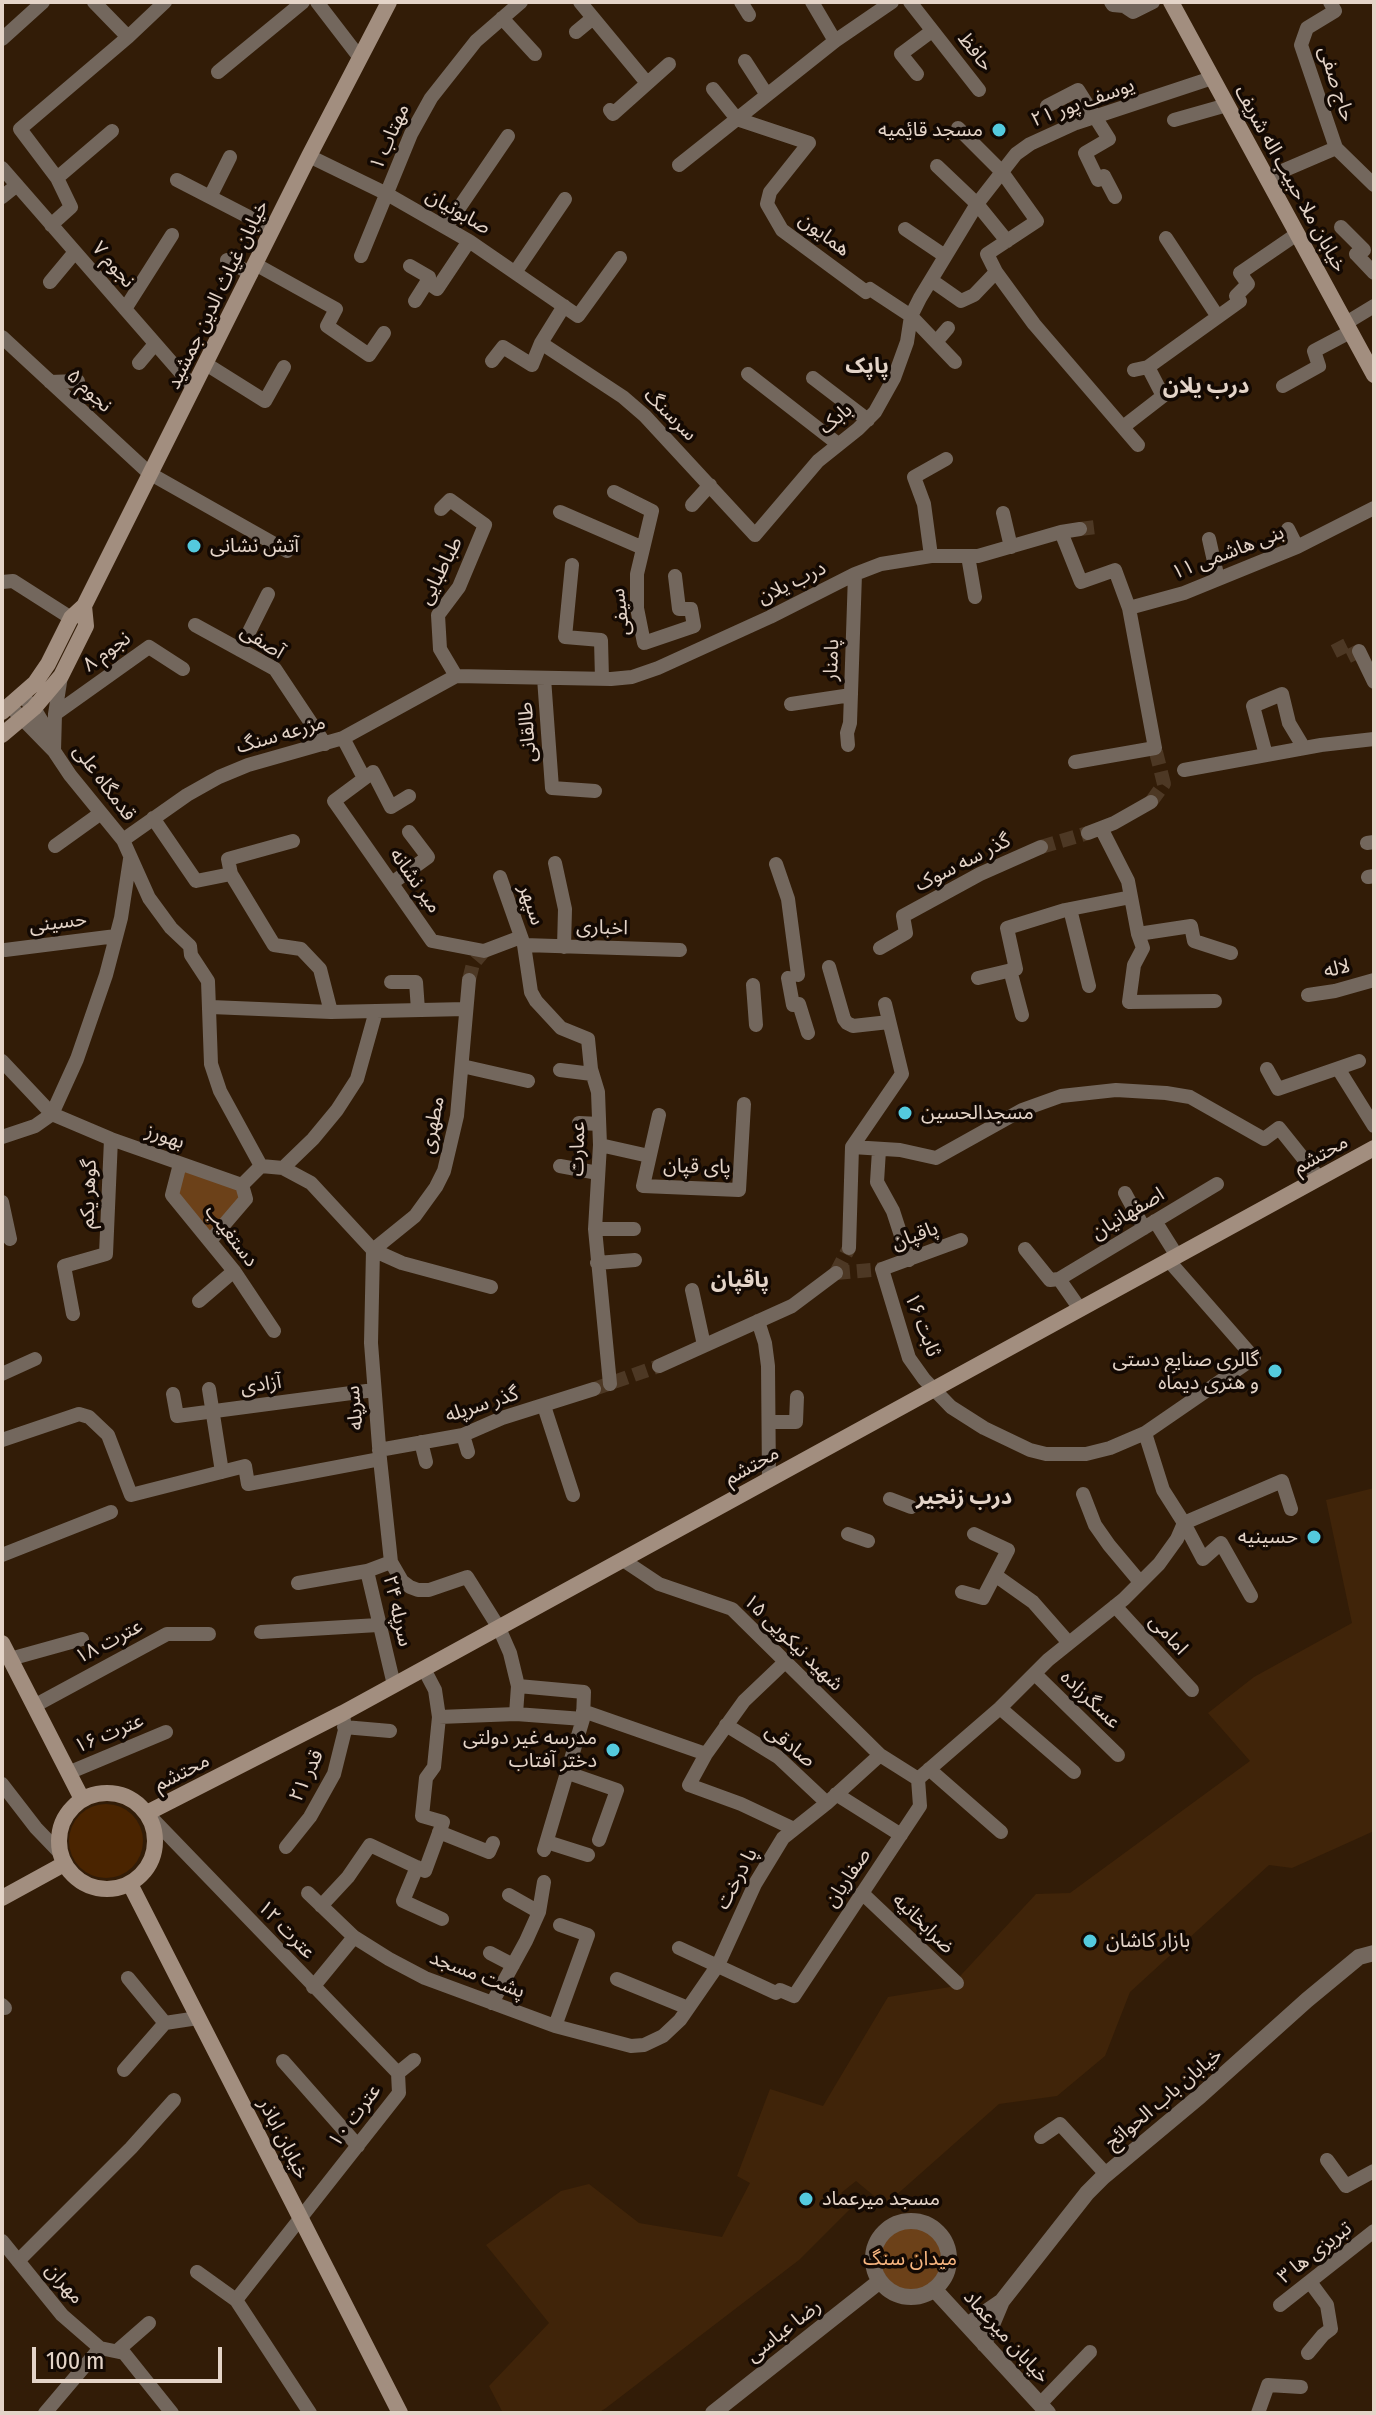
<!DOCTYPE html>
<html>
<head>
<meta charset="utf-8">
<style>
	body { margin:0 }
	#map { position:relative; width:1376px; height:2415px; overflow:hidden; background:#321c07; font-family:"Fira Sans Condensed",sans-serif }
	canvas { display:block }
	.frame { position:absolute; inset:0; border:4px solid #e4d4c8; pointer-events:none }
	.scale { position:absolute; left:32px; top:2347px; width:190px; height:36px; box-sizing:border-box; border:4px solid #e4d4c8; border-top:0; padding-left:10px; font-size:24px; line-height:28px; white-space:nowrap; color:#e4d4c8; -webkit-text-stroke:6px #130903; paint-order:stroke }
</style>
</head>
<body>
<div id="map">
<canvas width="1376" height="2415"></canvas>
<div class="frame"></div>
<div class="scale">100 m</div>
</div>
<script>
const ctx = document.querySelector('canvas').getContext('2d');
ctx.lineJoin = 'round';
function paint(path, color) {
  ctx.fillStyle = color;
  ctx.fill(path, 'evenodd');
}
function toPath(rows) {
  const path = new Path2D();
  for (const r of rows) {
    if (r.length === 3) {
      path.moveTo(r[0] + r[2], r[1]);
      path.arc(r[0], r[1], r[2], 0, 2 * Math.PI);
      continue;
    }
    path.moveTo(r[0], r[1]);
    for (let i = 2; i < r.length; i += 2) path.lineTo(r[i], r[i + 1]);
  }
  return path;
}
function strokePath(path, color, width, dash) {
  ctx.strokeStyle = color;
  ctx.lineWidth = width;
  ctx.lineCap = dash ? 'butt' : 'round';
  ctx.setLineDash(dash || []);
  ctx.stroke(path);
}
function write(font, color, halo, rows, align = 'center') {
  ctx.font = font + ' "Fira Sans Condensed","Noto Sans Arabic",sans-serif';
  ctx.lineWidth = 7;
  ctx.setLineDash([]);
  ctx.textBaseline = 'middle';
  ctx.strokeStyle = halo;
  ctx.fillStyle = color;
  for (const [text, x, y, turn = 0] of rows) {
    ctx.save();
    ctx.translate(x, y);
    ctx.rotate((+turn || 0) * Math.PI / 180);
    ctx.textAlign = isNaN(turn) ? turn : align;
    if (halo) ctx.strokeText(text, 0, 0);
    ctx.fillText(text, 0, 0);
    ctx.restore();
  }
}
paint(toPath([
	[1374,1488,1374,1831,1292,1868,1269,1865,1130,1992,1105,2056,1057,2096,999,2104,885,2205,856,2181,841,2193,855,2204,799,2260,606,2408,598,2413,503,2413,489,2386,549,2323,486,2245,561,2191,589,2184,639,2223,722,2237,750,2183,737,2176,770,2089,823,2106,888,1997,950,1987,1036,1894,1070,1893,1250,1761,1208,1713,1254,1677,1352,1623,1326,1500]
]), '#402409');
paint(toPath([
	[106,1841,37]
]), '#4a2400');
paint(toPath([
	[180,1164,242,1185,246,1199,210,1241,172,1195],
	[911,2259,31]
]), '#6c4119');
strokePath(toPath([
	[1080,529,1096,527],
	[1337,642,1345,658,1359,651],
	[1151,802,1164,784,1155,748],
	[1041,847,1088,833],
	[469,980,473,964,484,951],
	[836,1273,882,1269],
	[836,1273,849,1248],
	[594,1389,659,1366]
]), '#4d3824', 14, [14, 7]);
strokePath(toPath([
	[94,2,128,37],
	[317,2,360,58],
	[580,2,647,83],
	[741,2,749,15],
	[812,2,835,41],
	[910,2,979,90],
	[1111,2,1113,5,1124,6,1133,12,1153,2],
	[1330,2,1335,11,1307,28,1301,45,1336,148,1374,185],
	[502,18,535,54],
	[576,32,593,18],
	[2,39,43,2],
	[745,61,767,95],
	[218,72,303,2],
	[917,74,901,54,932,31],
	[713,89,737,119,809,143,770,192,767,204,782,230,866,292,870,289,911,316,955,362],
	[1047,106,1078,90,1109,139,1085,153,1098,180,1104,176,1115,197],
	[610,110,613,114,669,64],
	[1174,120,1227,105],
	[958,128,1002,172,1037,221,987,254,996,272,1034,324,1138,445],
	[309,156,387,194,469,241,578,316,620,258],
	[679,165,835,41,892,2],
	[937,166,977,204,1007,241],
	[2,168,194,388],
	[57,178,112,131],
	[1266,178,1336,148],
	[177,180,272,229],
	[2,197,17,185],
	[210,197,230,157],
	[51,225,71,207,57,178,20,129,128,37,165,2],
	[446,227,508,136],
	[1341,227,1364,250,1356,254,1374,273],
	[905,229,945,256],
	[1166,238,1218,317],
	[361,256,411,134,431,98,476,41,521,2],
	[227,260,251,274],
	[255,264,336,309,327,326,369,355,384,333],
	[410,266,429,277,427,282],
	[516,271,565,199],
	[931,280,961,301,974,295,996,272],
	[50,282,75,252],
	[415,301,427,282,437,289,469,241],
	[125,309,172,235],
	[1346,323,1374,306],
	[2,337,149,473,287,551],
	[936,342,948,328],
	[541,343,623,397,645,416,755,535,818,461,858,429,875,412,894,378,907,342,911,316,920,298,977,204,1016,154,1030,144,1076,123,1212,78],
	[492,361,503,347,532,365,541,343,564,306],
	[139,363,155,344],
	[206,364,265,401,284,367],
	[1134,370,1148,367,1240,301,1236,296,1248,284,1240,273,1297,234],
	[748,374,838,444],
	[813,378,868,420],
	[50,382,78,381],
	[1283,386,1319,366,1314,351,1350,332],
	[1123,427,1163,396,1148,367],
	[614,492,652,511,637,574,637,608,644,643,694,626,691,609,679,609,675,576],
	[692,505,710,485],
	[441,509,450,500,485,525,459,587,438,615,440,649,456,676],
	[560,512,643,548],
	[1003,513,1011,547],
	[1288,529,1297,547],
	[1061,532,1080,529],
	[1209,539,1218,579],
	[931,556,924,504,914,477,946,459],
	[968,556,975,597],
	[572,565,565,637,601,640,602,679],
	[2,582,13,581,71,618],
	[195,625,275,669,325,744],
	[240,650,268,594],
	[1359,651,1374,682],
	[544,678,552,788,595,791],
	[22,696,34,708,50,735,52,742],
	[791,704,851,695],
	[10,706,54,751,70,775,123,840,149,898,171,928,190,946,191,955,208,981,211,1064,220,1091,261,1166],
	[55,714,149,647,183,669],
	[343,738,364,778],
	[848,745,847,733,850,723,855,574],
	[54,751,55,714,61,676],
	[1266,755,1253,706,1282,694,1289,723,1304,748],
	[1075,762,1155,748,1129,608],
	[1184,770,1321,745,1374,739],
	[409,796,391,807,373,772,334,801,432,941,484,951,521,937],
	[153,818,196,881,231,874,274,945,301,949,320,969,331,1012],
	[1101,828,1128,881,1138,934,1191,926,1194,941,1231,953],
	[1088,833,1114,823,1151,802],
	[123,840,187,795,219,777,248,765,343,738,456,676,611,679,632,677,658,668,770,617,855,574,881,564,931,556,978,556,1061,532,1081,582,1115,570,1129,608,1184,593,1297,547,1374,508],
	[1367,843,1374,842],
	[55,846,101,813],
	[555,863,565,909,564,947],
	[776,864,788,899,798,975],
	[231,874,228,859,293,841],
	[500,877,524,945,531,992,536,1001,561,1028,588,1039,591,1069,598,1092,600,1145,595,1229,610,1384],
	[1368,877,1374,876],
	[392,883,428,857,409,832],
	[1070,909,1089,986],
	[1138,934,1143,948,1134,965,1129,1002,1215,1001],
	[524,945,680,950],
	[880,948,906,933,903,916,980,874,1041,847],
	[5,950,116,936],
	[829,967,844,1019,847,1023,853,1026,889,1022],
	[1010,970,1022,1015],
	[788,978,793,1005,799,1004,808,1033],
	[978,978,1016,969,1007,928,1065,910,1131,897],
	[391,982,416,982,418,1010],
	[753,985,756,1025],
	[1308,995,1335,991,1374,980],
	[211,1007,331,1012,466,1009],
	[2,1061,52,1114,111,1139,242,1185,261,1166],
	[462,1066,528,1081],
	[1267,1069,1278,1089,1359,1061],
	[560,1070,592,1074],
	[1339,1070,1374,1126],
	[659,1115,643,1186,739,1190,744,1104],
	[579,1123,599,1124],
	[2,1137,35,1126,52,1114,77,1059,106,975,121,918,130,859],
	[600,1145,649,1156],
	[852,1147,902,1074,885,1004],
	[879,1150,877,1182,893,1211,909,1260],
	[180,1164,172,1195,234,1271,274,1331],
	[261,1166,283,1168,311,1183,373,1250,402,1263,491,1287],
	[560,1166,598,1173],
	[283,1168,313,1139,337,1110,357,1079,376,1011],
	[1125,1193,1144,1228],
	[2,1202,10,1239],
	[1155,1221,1177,1256],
	[595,1229,634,1229],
	[961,1240,882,1269,909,1358,924,1379,951,1407,984,1428,1030,1450,1046,1454,1086,1454,1110,1448,1145,1433,1254,1358,1169,1261],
	[210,1241,246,1199,242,1185],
	[849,1248,852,1147,900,1150,936,1158,1022,1110,1061,1096,1116,1090,1166,1093,1190,1097,1264,1139,1279,1128,1319,1178],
	[1025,1249,1050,1280,1059,1279,1080,1309],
	[373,1250,371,1343,380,1459,391,1562,402,1581,410,1587,418,1590,429,1590,467,1577,499,1628,510,1653,518,1686,516,1714],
	[373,1250,415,1216,436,1187,444,1171,457,1116,469,980],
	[597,1263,635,1260],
	[1059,1279,1217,1184],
	[692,1290,704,1345],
	[199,1301,234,1271],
	[73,1314,64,1266,106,1254,111,1139],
	[758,1321,765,1343,768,1366,769,1480],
	[659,1366,792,1306,836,1273],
	[2,1374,35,1359],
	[209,1389,222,1472],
	[173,1394,177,1416,374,1390],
	[544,1406,573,1495],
	[769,1422,796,1422,797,1397],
	[463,1435,468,1452],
	[2,1440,79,1414,89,1417,108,1435,131,1495,245,1466,248,1484,380,1459],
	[421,1442,426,1462],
	[379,1450,463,1435,502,1418,594,1389],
	[1083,1494,1095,1525,1109,1545,1140,1582],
	[890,1499,911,1507],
	[848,1534,868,1541],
	[2,1555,111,1512],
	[623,1560,659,1584,732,1609,880,1755,918,1779,1000,1708,1048,1660,1124,1599,1159,1564,1177,1539,1184,1523,1163,1490,1145,1433],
	[391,1562,367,1571,394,1685],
	[995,1575,1033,1602,1069,1643],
	[298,1583,367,1571],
	[962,1592,983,1598,1008,1550,974,1534],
	[1251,1596,1221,1543,1203,1559,1184,1523,1282,1481,1291,1509],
	[1115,1606,1192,1690],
	[261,1632,378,1625],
	[10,1659,82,1639],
	[786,1661,744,1701,706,1754,689,1785,741,1804,792,1828],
	[1035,1674,1118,1755],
	[518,1686,584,1692,583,1719,544,1850],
	[34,1706,167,1634,209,1634],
	[1000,1708,1074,1772],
	[583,1711,706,1754],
	[439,1717,516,1714,583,1719],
	[726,1725,778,1757,827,1803],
	[344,1727,390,1731],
	[929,1769,1001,1832],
	[68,1773,166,1732],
	[568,1773,617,1790,599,1840],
	[2,1784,36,1828,60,1853],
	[836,1794,901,1835],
	[147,1813,398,2073],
	[439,1832,489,1852,493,1843],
	[547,1842,588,1855],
	[286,1847,310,1817,334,1774,345,1730,343,1713],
	[417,1867,403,1901,442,1919],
	[308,1893,354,1937,389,1959,425,1978,555,2026,631,2046,644,2045,663,2036,680,2020,718,1965,755,1884,783,1838,827,1803,880,1755],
	[862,1893,957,1983],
	[509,1895,539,1912],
	[321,1906,348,1877,370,1845,425,1871,443,1822,422,1816,426,1778,434,1767,439,1717,435,1690,424,1669],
	[679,1948,776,1993,780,1990,794,1996,920,1806,918,1779],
	[490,1953,513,1965],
	[128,1978,165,2023],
	[617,1979,688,2008],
	[313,1987,354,1937],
	[492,2003,526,1941,539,1912,544,1882],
	[2,2005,5,2008],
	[555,2026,588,1935,560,1925],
	[283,2061,358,2146],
	[124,2070,165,2023,198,2018],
	[398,2073,414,2060],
	[1041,2137,1060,2124,1106,2174],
	[1327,2160,1346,2186,1374,2171],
	[2,2241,62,2315,100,2348,124,2353,172,2413],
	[18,2261,131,2148,174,2100],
	[197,2272,236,2300,310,2413],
	[236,2300,399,2093,398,2073],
	[1280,2305,1374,2231],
	[117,2351,149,2323],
	[1308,2353,1323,2335,1331,2329,1327,2305,1310,2282],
	[1040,2404,1090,2352],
	[45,2413,100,2348],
	[1258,2413,1268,2385,1301,2387]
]), '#73675d', 14);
strokePath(toPath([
	[911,2259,38],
	[934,2289,1048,2413],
	[967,2325,1002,2301],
	[984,2344,1002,2301,1087,2193,1103,2177,1200,2096,1307,2000,1359,1957,1374,1953],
	[713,2413,880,2281]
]), '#73675d', 16);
strokePath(toPath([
	[1171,2,1374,375],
	[2,712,35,683,48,664,71,618,84,606,309,156,389,2],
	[2,735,34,708,61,676,86,626,84,606],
	[2,1643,82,1799],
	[107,1841,48],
	[147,1813,343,1713,1374,1148],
	[130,1884,400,2413],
	[2,1898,64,1864]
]), '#a28e7f', 16);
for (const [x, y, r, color] of [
	[999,130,8,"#54cade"],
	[194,546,8,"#54cade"],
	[905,1113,8,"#54cade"],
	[1275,1371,8,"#54cade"],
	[1314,1537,8,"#54cade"],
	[613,1750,8,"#54cade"],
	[1090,1941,8,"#54cade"],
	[806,2199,8,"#54cade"]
]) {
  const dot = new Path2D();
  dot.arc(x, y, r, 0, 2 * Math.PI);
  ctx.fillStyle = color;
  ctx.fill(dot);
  strokePath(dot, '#130903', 3);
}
write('20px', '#e4d4c8', '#130903', [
	["حافظ",975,52,52],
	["حاج صفی",1336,84,72],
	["یوسف پور ۲۱",1083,103,-20],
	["مهتاب ۱",390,137,-66],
	["خیابان ملا حبیب اله شریف",1290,179,61],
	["صابونیان",458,212,30],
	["همایون",824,235,37],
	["نجوم ۷",113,265,49],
	["خیابان غیاث الدین جمشید",218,295,-64],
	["نجوم ۵",89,391,43],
	["سرسنگ",670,415,45],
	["بابک",836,419,-40],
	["بنی هاشمی ۱۱",1228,553,-21],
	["طباطبایی",441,571,-63],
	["درب یلان",792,583,-26],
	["سیفی",621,612,-97],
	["آصفی",262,642,32],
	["نجوم ۸",107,652,-36],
	["پامنار",832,660,-88],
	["طالقانی",528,732,-94],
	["مزرعه سنگ",281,735,-16],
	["قدمگاه علی",104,783,53],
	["گذر سه سوک",963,863,-27],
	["میر نشانه",415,881,55],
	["سپهر",531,905,71],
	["حسینی",58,923,-7],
	["اخباری",602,928,2],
	["لاله",1337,969,-12],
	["مطهری",433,1125,-79],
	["بهورز",165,1137,19],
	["عمارت",578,1149,-89],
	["محتشم",1321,1155,-29],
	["پای قپان",697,1167,1],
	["گوهر یکم",89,1194,-88],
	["اصفهانیان",1128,1214,-31],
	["دستغیب",231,1236,52],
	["پاقپان",915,1236,-20],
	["ثابت ۱۶",922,1325,69],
	["آزادی",261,1385,-8],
	["گذر سرپله",482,1405,-18],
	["سرپله",355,1408,-95],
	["محتشم",752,1466,-29],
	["سرپله ۲۴",397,1611,77],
	["امامی",1168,1635,48],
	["عترت ۱۸",109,1642,-28],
	["شهید نیکویی ۱۵",793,1643,44],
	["عسگرزاده",1090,1700,44],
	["عترت ۱۶",109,1734,-23],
	["صادقی",790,1746,38],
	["محتشم",182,1773,-27],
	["قدر ۲۱",307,1776,-65],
	["صفاریان",848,1878,-56],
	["پا درخت",737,1879,-62],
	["ضرابخانیه",923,1924,44],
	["عترت ۱۲",286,1930,46],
	["پشت مسجد",477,1975,21],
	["خیابان باب الحوائج",1164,2099,-40],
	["عترت ۱۰",355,2116,-53],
	["خیابان اباذر",283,2139,63],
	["تبریزی ها ۳",1315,2253,-38],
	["مهران",64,2284,49],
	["رضا عباسی",784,2331,-38],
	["خیابان میرعماد",1006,2337,48]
]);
write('20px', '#e4d4c8', '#130903', [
	["مسجد قایٔمیه",983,130],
	["آتش نشانی",210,546,"left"],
	["مسجدالحسین",921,1113,"left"],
	["گالری صنایع دستی",1259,1360],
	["و هنری دیماه",1259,1383],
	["حسینیه",1298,1537],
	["مدرسه غیر دولتی",597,1738],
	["دختر آفتاب",597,1761],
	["بازار کاشان",1106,1941,"left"],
	["مسجد میرعماد",822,2199,"left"]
], 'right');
write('20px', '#f8b680', '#130903', [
	["میدان سنگ",910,2259]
]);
write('bold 22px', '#e4d4c8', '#130903', [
	["پاپک",867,367],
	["درب یلان",1206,387],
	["پاقپان",740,1281],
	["درب زنجیر",964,1498]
]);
</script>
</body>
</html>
